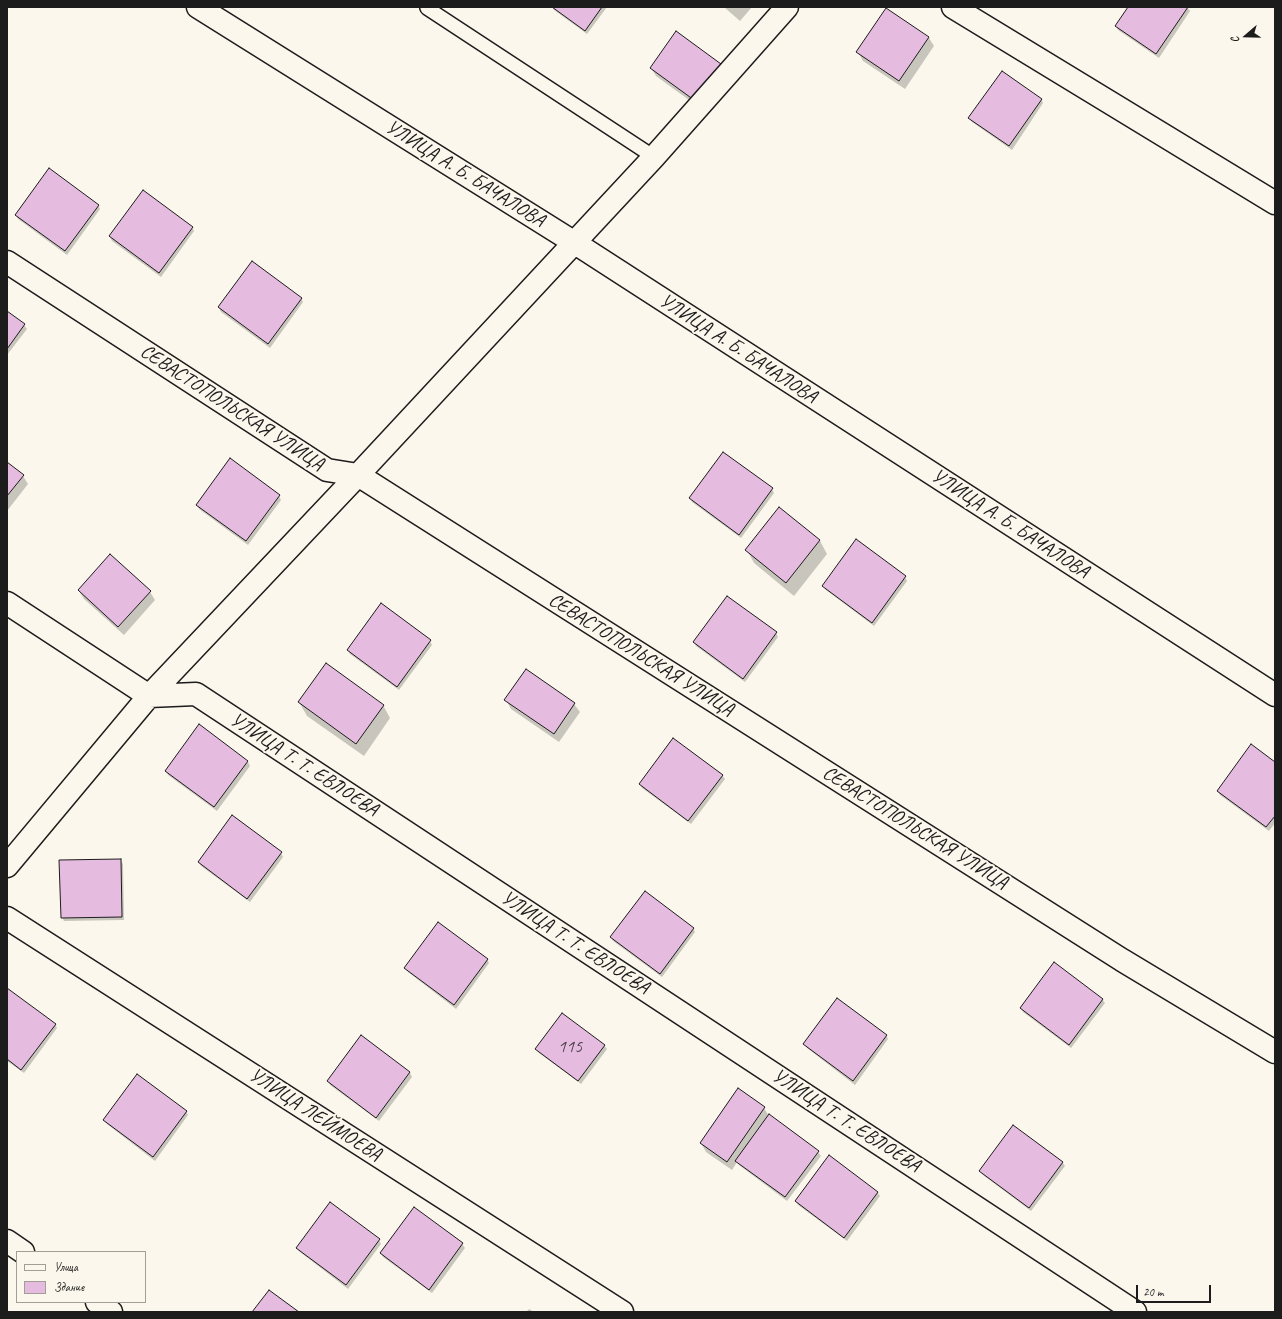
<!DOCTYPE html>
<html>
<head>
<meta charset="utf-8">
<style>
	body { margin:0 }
	#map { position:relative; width:1282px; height:1319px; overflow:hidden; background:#fbf7ec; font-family:Caveat,sans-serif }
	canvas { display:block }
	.frame { position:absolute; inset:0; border:8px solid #1c1c1c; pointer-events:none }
	.legend { position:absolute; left:16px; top:1251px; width:130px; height:52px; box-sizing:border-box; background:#fbf7ec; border:1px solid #a29f99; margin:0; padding:5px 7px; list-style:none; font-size:12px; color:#1c1c1c }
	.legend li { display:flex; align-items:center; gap:8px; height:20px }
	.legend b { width:20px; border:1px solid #a29f99 }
	.north { position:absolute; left:1226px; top:16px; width:40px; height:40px; -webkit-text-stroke:3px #fbf7ec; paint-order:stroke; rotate:250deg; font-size:11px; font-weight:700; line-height:16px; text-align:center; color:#1c1c1c }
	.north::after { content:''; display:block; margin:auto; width:14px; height:18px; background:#1c1c1c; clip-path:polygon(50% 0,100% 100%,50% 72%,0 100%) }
	.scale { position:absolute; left:1136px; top:1285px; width:75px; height:18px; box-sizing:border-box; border:2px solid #1c1c1c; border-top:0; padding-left:5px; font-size:12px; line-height:14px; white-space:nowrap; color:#1c1c1c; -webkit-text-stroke:3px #fbf7ec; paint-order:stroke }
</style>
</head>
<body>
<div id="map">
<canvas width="1282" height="1319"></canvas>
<div class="frame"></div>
<ul class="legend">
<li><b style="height:5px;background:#fbf7ec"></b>Улица</li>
<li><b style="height:11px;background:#e6bbe0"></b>Здание</li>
</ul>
<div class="north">С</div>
<div class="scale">20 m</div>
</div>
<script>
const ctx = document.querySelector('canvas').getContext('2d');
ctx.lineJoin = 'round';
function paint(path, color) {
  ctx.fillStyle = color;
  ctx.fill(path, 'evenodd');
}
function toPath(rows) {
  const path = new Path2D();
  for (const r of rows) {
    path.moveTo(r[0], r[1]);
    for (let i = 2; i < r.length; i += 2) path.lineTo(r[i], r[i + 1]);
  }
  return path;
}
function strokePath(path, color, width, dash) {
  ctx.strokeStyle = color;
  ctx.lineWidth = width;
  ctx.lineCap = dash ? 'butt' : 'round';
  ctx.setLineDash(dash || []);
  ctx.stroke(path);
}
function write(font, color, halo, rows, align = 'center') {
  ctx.font = font + ' Caveat,sans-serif';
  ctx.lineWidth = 4;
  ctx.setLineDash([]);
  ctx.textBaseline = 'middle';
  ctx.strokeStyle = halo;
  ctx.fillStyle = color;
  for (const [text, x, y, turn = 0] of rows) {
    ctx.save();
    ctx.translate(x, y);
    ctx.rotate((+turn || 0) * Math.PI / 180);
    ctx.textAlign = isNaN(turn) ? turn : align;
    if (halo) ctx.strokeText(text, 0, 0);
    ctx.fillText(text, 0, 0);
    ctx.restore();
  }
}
paint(toPath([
	[552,7,607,7,587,34,554,10],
	[724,7,752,7,740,21],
	[1130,7,1187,7,1190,11,1159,58,1118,30,1116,26],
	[887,9,929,38,934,46,905,89,863,61,858,52],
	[720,65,725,74,700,108,656,76,651,68],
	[1041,99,1043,103,1012,150,972,122,969,118],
	[98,205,100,209,67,255,18,219,16,215],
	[192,227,194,231,161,277,112,241,110,237],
	[301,298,303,302,270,348,221,312,219,308],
	[7,312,24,325,27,329,7,355],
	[7,463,23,476,28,484,7,511],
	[772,489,774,493,741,538,692,502,690,498],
	[279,496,281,500,248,545,199,509,197,505],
	[779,509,820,541,827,554,794,596,754,563,747,550],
	[905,577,907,581,874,626,826,590,823,586],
	[79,591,150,592,155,600,124,635,84,599],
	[776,633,778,637,745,682,696,646,694,642],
	[430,641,432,645,399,690,350,654,348,650],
	[506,700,574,704,580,712,559,742,511,709],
	[299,702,383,705,390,718,364,756,307,716],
	[199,726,248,762,250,766,217,811,168,775,166,771],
	[1275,764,1275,823,1269,831,1220,795,1218,791],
	[722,775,725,779,691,824,642,788,640,784],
	[281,853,283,857,250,902,201,866,199,862],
	[121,860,123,864,124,920,64,921,62,917],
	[693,928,695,932,662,977,613,941,611,937],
	[487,959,489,963,456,1009,408,972,405,968],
	[7,989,55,1024,57,1028,24,1073,7,1061],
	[1102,999,1105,1003,1071,1048,1023,1012,1021,1008],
	[886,1035,888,1039,855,1085,807,1048,805,1044],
	[361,1036,410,1073,412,1077,379,1121,330,1085,328,1081],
	[604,1045,607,1049,581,1084,539,1053,536,1049],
	[764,1108,769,1116,818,1152,821,1156,787,1201,739,1165,737,1162,732,1170,706,1152,701,1143],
	[186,1111,188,1115,155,1161,107,1124,104,1120],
	[1062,1162,1065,1166,1031,1211,983,1175,980,1171],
	[877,1192,880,1196,847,1241,798,1205,796,1201],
	[414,1208,462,1244,465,1248,432,1293,383,1257,381,1253],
	[379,1240,381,1244,348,1289,300,1252,297,1248],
	[529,1309,534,1312,526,1312]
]), '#0003');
const building = toPath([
	[552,7,602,7,585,31,552,7],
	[1128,7,1188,7,1156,54,1115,26,1128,7],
	[886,8,929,37,899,81,856,52,886,8],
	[676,31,721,64,694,100,650,68,676,31],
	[1002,71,1042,99,1009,146,968,118,1002,71],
	[49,168,99,205,65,251,15,215,49,168],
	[143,190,193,227,159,273,109,236,143,190],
	[252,261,302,298,268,344,218,307,252,261],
	[7,311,25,324,7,349,7,311],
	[723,452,773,488,739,535,689,498,723,452],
	[230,458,280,495,246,541,196,505,230,458],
	[7,462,24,475,7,496,7,462],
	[779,507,820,540,786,583,745,550,779,507],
	[856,539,906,576,872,623,822,586,856,539],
	[110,554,151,591,118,627,78,590,110,554],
	[727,596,777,632,743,679,693,642,727,596],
	[381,603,431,640,397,687,347,650,381,603],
	[326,663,384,705,356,744,298,702,326,663],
	[526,669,575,703,554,734,504,700,526,669],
	[199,724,248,761,214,807,165,771,199,724],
	[673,738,723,775,688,821,639,784,673,738],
	[1251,744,1275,762,1275,816,1266,827,1217,791,1251,744],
	[232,815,282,852,247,899,198,862,232,815],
	[121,859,122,917,61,918,59,860,121,859],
	[645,891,694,928,660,974,610,937,645,891],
	[438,922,488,959,454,1005,404,968,438,922],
	[1054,962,1103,999,1069,1045,1020,1008,1054,962],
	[7,988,56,1024,21,1070,7,1059,7,988],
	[837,998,887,1035,853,1081,803,1044,837,998],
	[562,1013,605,1045,578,1081,535,1049,562,1013],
	[361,1035,410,1072,376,1118,327,1081,361,1035],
	[137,1074,187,1111,153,1157,103,1120,137,1074],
	[738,1088,765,1107,727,1162,700,1143,738,1088],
	[769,1114,819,1151,785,1197,735,1161,769,1114],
	[1013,1125,1063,1162,1029,1208,979,1171,1013,1125],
	[829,1155,878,1192,844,1238,795,1201,829,1155],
	[330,1202,380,1239,346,1285,296,1248,330,1202],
	[414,1207,463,1243,429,1290,380,1253,414,1207],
	[269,1290,299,1312,252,1312,269,1290]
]);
paint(building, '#e6bbe0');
strokePath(building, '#1c1c1c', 1);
const service = toPath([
	[427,8,654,157]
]);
const minor = toPath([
	[198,7,575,243,1275,695],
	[953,7,1275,203],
	[7,262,327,470,358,475,1122,960,1275,1052],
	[7,603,149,696,196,694,1135,1312],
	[7,866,149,696,358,475,654,157,787,7],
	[7,918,622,1312],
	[7,1241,23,1252],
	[97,1302,111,1312]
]);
strokePath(service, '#1c1c1c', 16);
strokePath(minor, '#1c1c1c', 25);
strokePath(service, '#fbf7ec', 13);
strokePath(minor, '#fbf7ec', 22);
write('18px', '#4e444d', null, [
	["115",570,1047]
]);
write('20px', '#1c1c1c', '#fbf7ec', [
	["УЛИЦА А. Б. БАЧАЛОВА",465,174,32],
	["УЛИЦА А. Б. БАЧАЛОВА",738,349,33],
	["СЕВАСТОПОЛЬСКАЯ УЛИЦА",232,408,33],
	["УЛИЦА А. Б. БАЧАЛОВА",1010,524,33],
	["СЕВАСТОПОЛЬСКАЯ УЛИЦА",641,655,32],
	["УЛИЦА Т. Т. ЕВЛОЕВА",304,765,33],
	["СЕВАСТОПОЛЬСКАЯ УЛИЦА",915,828,32],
	["УЛИЦА Т. Т. ЕВЛОЕВА",575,943,33],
	["УЛИЦА ЛЕЙМОЕВА",315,1115,33],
	["УЛИЦА Т. Т. ЕВЛОЕВА",846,1121,33]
]);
</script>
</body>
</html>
